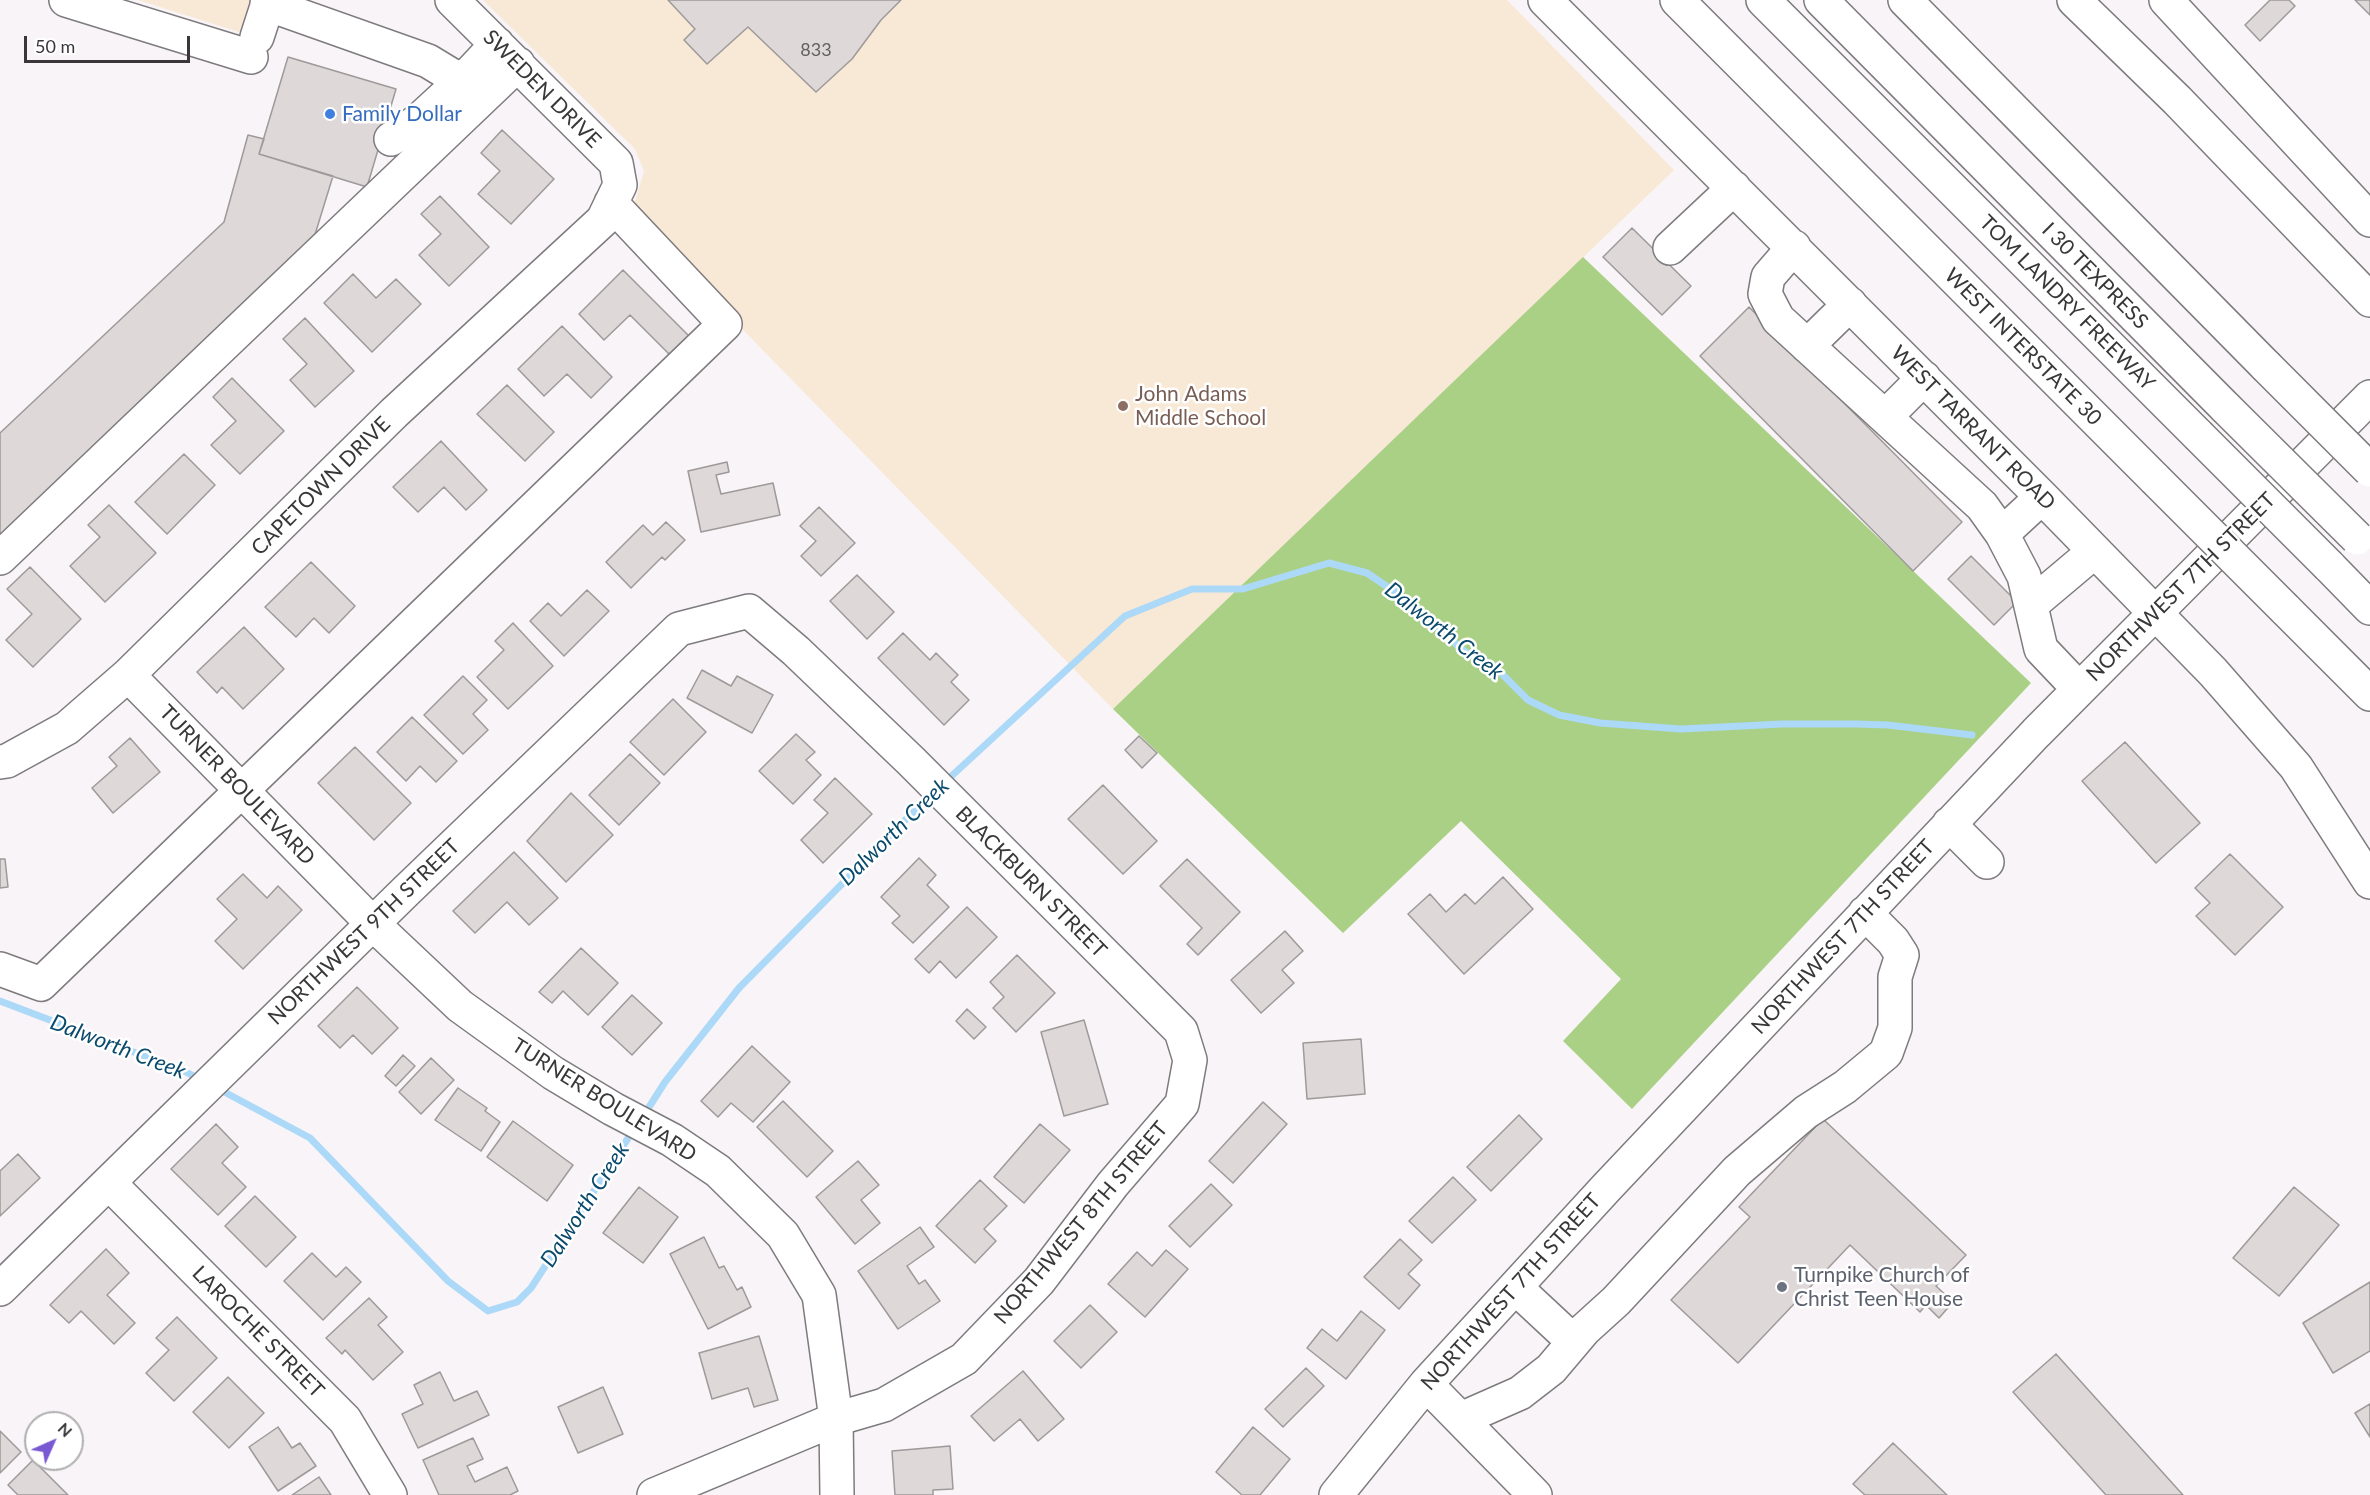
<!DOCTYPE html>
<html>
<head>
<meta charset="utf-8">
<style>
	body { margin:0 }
	#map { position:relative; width:2370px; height:1495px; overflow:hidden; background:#f8f4f7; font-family:Lato,sans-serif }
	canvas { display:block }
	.north { position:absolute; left:24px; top:1411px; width:60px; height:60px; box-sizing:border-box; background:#fff; border:2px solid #b0afb0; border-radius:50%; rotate:45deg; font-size:16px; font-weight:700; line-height:24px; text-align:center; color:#393739 }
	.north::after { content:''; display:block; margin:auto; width:21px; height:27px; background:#7958d2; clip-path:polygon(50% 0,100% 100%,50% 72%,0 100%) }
	.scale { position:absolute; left:24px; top:36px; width:166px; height:27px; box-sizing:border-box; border:3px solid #393739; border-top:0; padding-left:8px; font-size:18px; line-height:21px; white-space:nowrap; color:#393739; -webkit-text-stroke:4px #fff; paint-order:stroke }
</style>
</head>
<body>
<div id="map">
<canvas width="2370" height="1495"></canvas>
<div class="north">N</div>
<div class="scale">50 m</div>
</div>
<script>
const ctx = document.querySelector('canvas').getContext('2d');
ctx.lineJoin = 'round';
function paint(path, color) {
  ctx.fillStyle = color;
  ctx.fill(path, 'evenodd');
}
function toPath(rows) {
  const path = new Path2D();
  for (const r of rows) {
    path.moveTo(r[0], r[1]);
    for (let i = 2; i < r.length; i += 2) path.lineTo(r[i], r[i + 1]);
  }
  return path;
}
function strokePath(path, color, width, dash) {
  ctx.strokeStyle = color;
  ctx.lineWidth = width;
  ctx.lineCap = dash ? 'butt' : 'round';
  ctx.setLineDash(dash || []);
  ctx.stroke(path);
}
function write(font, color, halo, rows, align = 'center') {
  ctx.font = font + ' Lato,sans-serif';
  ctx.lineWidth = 5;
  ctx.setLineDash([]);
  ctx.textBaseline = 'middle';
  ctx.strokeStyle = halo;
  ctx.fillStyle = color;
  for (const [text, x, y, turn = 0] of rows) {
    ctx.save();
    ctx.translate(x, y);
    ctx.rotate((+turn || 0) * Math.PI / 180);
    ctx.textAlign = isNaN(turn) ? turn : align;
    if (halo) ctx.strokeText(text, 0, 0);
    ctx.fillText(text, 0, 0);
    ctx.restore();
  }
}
paint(toPath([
	[138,0,252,0,242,33],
	[483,0,1507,0,1674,170,1113,709,631,215,644,171,635,149]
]), '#f8e9d6');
paint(toPath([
	[1583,257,2031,683,1632,1109,1563,1041,1621,979,1461,821,1343,933,1113,709]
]), '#aad085');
strokePath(toPath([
	[945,782,1125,616,1192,589,1243,589,1329,563,1367,573,1401,596,1464,651,1494,666,1528,700,1559,715,1600,723,1681,729,1782,724,1856,724,1888,725,1972,735],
	[0,1001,186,1072,201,1080],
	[217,1088,310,1138,448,1281,488,1311,517,1302,531,1288,634,1129],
	[644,1115,665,1082,739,988,932,793]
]), '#acd9f8', 7);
const building = toPath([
	[668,0,901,0,881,20,852,59,816,92,748,27,707,64,684,40,695,29,668,0],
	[2270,0,2289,0,2295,6,2260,41,2245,25,2270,0],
	[2355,0,2370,0,2370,15,2355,0],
	[288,57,396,89,367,187,259,154,288,57],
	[502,130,554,179,511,224,478,194,500,171,481,153,502,130],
	[248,135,264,139,259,154,333,176,313,241,0,540,0,433,224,222,248,135],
	[440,196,489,247,449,286,419,255,441,234,421,214,440,196],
	[1632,228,1691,286,1662,315,1603,257,1632,228],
	[623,270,690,337,671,356,630,315,604,340,579,314,623,270],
	[353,274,376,298,396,279,421,304,372,352,324,303,353,274],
	[1749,307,1962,522,1913,571,1700,356,1749,307],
	[305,318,354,371,315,407,290,380,307,364,283,339,305,318],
	[562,326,612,377,591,398,567,374,544,396,518,369,562,326],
	[232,378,284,431,240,474,211,445,236,421,213,397,232,378],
	[507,385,554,432,525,461,477,414,507,385],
	[441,441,487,490,466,510,444,487,418,512,393,487,441,441],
	[184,454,215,485,167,534,135,502,184,454],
	[727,462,729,472,716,475,721,494,773,483,780,515,701,532,688,471,727,462],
	[109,505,156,553,105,602,70,566,100,537,88,525,109,505],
	[819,507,855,543,821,576,801,556,816,541,800,526,819,507],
	[666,522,685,540,665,560,662,557,631,588,606,562,643,525,653,535,666,522],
	[1971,556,2017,602,1994,625,1948,579,1971,556],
	[311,562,355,606,329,633,314,618,296,637,265,607,311,562],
	[30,567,81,619,33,667,6,640,32,614,7,589,30,567],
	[857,575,894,612,867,639,830,601,857,575],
	[587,590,609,611,564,656,530,621,548,603,561,616,587,590],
	[513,623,553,666,508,709,477,677,504,650,495,641,513,623],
	[244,627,284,669,243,709,222,687,217,693,197,672,244,627],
	[903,633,930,660,936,653,958,675,951,682,969,700,944,725,878,658,903,633],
	[702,670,731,686,737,676,773,695,752,733,687,698,702,670],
	[463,676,487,700,473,714,488,730,463,754,424,715,463,676],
	[673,699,706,732,664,775,630,742,673,699],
	[412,717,457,761,436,782,420,766,406,781,377,752,412,717],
	[796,734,815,752,806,760,821,775,793,804,759,771,796,734],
	[1139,736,1157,753,1142,768,1125,750,1139,736],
	[130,738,160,772,113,813,92,788,117,766,109,757,130,738],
	[2125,742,2200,823,2156,863,2082,781,2125,742],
	[355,747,411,803,374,840,318,783,355,747],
	[630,754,660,783,619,825,589,795,630,754],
	[835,778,872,814,823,863,801,840,828,813,814,800,835,778],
	[1103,785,1157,841,1123,874,1068,819,1103,785],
	[571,793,613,835,566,882,527,841,571,793],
	[514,852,558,898,529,925,507,902,475,933,453,911,514,852],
	[2230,854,2283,907,2235,955,2196,916,2210,903,2195,888,2230,854],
	[919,858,936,875,927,885,949,907,913,943,892,923,900,916,881,897,919,858],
	[0,859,5,859,8,887,0,888,0,859],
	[1187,859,1240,912,1198,955,1187,944,1202,928,1160,886,1187,859],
	[243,874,267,898,278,886,302,910,243,969,215,941,237,919,217,899,243,874],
	[1503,877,1533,909,1464,974,1408,914,1430,894,1446,912,1465,894,1475,904,1503,877],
	[967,907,997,937,956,978,940,961,929,973,915,959,967,907],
	[1285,931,1303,951,1282,970,1294,983,1261,1013,1231,980,1285,931],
	[581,948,618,983,588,1015,563,991,552,1003,539,992,581,948],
	[1017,955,1055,993,1016,1032,993,1008,1004,997,990,982,1017,955],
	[357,987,398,1028,372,1054,353,1035,340,1048,318,1026,357,987],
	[632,995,662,1023,632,1055,602,1027,632,995],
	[967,1009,986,1027,974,1039,956,1021,967,1009],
	[1084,1020,1108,1104,1064,1116,1041,1032,1084,1020],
	[1361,1039,1365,1094,1307,1099,1303,1043,1361,1039],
	[752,1046,790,1082,753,1122,731,1103,718,1117,701,1101,752,1046],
	[403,1055,415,1066,396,1086,385,1076,403,1055],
	[431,1058,454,1080,421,1114,399,1092,431,1058],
	[458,1088,487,1108,485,1111,500,1122,481,1151,435,1120,458,1088],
	[783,1101,833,1151,807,1177,757,1127,783,1101],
	[1263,1102,1287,1124,1233,1183,1209,1161,1263,1102],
	[1519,1115,1542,1139,1491,1191,1467,1167,1519,1115],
	[1823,1119,1966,1255,1936,1286,1953,1302,1939,1318,1926,1305,1920,1312,1850,1245,1738,1363,1671,1300,1750,1217,1739,1207,1823,1119],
	[513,1121,573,1165,547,1201,487,1157,513,1121],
	[216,1124,238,1147,222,1163,246,1187,218,1215,171,1169,216,1124],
	[1040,1124,1070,1150,1024,1203,994,1177,1040,1124],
	[18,1154,40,1178,0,1216,0,1171,18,1154],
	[858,1161,879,1185,861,1200,880,1223,855,1244,816,1197,858,1161],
	[1453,1177,1476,1200,1432,1243,1409,1221,1453,1177],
	[980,1180,1007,1206,984,1229,996,1241,975,1263,936,1226,980,1180],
	[1211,1184,1232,1205,1190,1247,1169,1226,1211,1184],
	[639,1187,678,1217,643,1263,603,1233,639,1187],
	[2294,1187,2339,1225,2279,1296,2233,1258,2294,1187],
	[255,1196,296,1237,266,1267,225,1226,255,1196],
	[920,1227,934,1247,907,1266,919,1284,925,1280,940,1301,898,1329,858,1271,920,1227],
	[704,1237,719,1268,724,1266,737,1290,742,1287,751,1307,708,1329,670,1254,704,1237],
	[1400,1239,1422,1260,1408,1274,1420,1285,1399,1309,1364,1277,1400,1239],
	[106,1249,129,1273,107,1295,135,1323,114,1344,81,1311,69,1323,50,1305,106,1249],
	[1166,1250,1188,1269,1145,1317,1108,1284,1137,1252,1152,1266,1166,1250],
	[312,1253,336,1277,346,1267,361,1282,323,1320,284,1281,312,1253],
	[2370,1282,2370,1351,2333,1373,2303,1323,2370,1282],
	[369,1298,387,1317,378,1325,403,1352,373,1380,345,1350,342,1354,326,1338,369,1298],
	[1090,1305,1117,1332,1081,1368,1054,1341,1090,1305],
	[1361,1311,1385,1330,1346,1379,1307,1348,1322,1329,1337,1341,1361,1311],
	[177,1317,217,1358,174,1401,146,1373,169,1350,156,1338,177,1317],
	[759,1336,778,1400,754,1407,748,1388,712,1399,699,1353,759,1336],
	[2056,1354,2183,1495,2106,1495,2013,1392,2056,1354],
	[1306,1368,1324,1386,1283,1427,1265,1409,1306,1368],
	[1023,1371,1064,1419,1038,1441,1020,1419,994,1441,971,1416,1023,1371],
	[440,1372,454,1401,477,1391,489,1415,418,1448,402,1414,423,1404,414,1385,440,1372],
	[228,1377,264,1413,229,1448,193,1412,228,1377],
	[603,1387,623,1434,578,1453,558,1407,603,1387],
	[2370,1404,2370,1437,2355,1413,2370,1404],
	[278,1427,292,1448,300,1443,316,1466,278,1491,249,1447,278,1427],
	[1253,1427,1290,1459,1260,1495,1242,1495,1216,1472,1253,1427],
	[0,1431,21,1452,0,1473,0,1431],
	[473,1438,483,1459,467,1466,475,1482,507,1467,518,1491,510,1495,439,1495,423,1460,473,1438],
	[1893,1443,1947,1495,1865,1495,1853,1484,1893,1443],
	[950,1446,953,1489,933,1490,933,1495,895,1495,892,1451,950,1446],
	[33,1460,68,1495,18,1495,8,1485,33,1460],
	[319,1477,331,1495,292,1495,319,1477]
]);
paint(building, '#ded8d8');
strokePath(building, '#9f9999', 1.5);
const minor = toPath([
	[66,0,251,57],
	[1545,0,2042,497,2213,672,2296,767,2370,882],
	[2166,0,2370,220],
	[267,4,428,61,456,78,468,75,497,44],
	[257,37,269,0],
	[391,139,418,121,468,75],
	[1794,247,1768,277,1765,294,1778,319,1982,506,2002,534,2024,576,2041,649,2079,689],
	[1670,248,1734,188],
	[1807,346,1850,304],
	[1885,417,1924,378],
	[2002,534,2042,497],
	[0,558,518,64],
	[2032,604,2095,551],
	[128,675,373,924,460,1006,553,1073,613,1109,672,1140,718,1171,783,1235,819,1295,836,1419,837,1495],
	[0,762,7,761,67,728,128,675,394,413,603,220,620,185,616,163,452,0],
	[1949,824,1987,862],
	[0,969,41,984,725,324,611,203],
	[109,1183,345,1420,390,1495],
	[1515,1287,1574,1342],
	[0,1289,405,892,679,629,749,611,796,651,911,761,1181,1031,1190,1060,1182,1104,1113,1184,1039,1281,964,1359,884,1405,836,1419,654,1495],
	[1426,1384,1535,1495],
	[1461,1419,1520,1393,1551,1369,1584,1330,1616,1301,1737,1171,1806,1112,1845,1087,1886,1053,1895,1028,1895,977,1902,955,1893,941,1865,913],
	[1336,1495,1426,1384,1607,1187,2036,733,2370,397]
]);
const major = toPath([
	[1677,0,2155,479],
	[2074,0,2177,100,2370,300],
	[2285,609,2370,694]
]);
const highway = toPath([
	[1763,0,2198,435],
	[1821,0,2226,408],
	[1905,0,2266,366],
	[2329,566,2370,608]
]);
strokePath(minor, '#7e7b7e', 36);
strokePath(major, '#7e7b7e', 36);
strokePath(highway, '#7e7b7e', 36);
strokePath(minor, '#fff', 33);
strokePath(major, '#fff', 33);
strokePath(highway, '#fff', 33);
const majorBridge = toPath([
	[2155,479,2285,609]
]);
const highwayBridge = toPath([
	[2266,366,2370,470],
	[2226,408,2357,538],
	[2198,435,2329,566]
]);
strokePath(majorBridge, '#7e7b7e', 36, []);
strokePath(highwayBridge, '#7e7b7e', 36, []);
strokePath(majorBridge, '#fff', 33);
strokePath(highwayBridge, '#fff', 33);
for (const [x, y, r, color] of [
	[330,114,6,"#3f7fe0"],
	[1123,406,6,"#8d6e63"],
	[1782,1287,6,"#6b7280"]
]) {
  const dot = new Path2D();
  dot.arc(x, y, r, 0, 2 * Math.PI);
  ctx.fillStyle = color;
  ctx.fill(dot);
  strokePath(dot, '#fff', 2);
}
write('18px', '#625f61', null, [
	["833",816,50]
]);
write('21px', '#393739', '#fff', [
	["SWEDEN DRIVE",542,89,45],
	["I 30 TEXPRESS",2095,276,45],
	["TOM LANDRY FREEWAY",2067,303,45],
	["WEST INTERSTATE 30",2023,347,45],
	["WEST TARRANT ROAD",1973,428,45],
	["CAPETOWN DRIVE",321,486,-45],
	["NORTHWEST 7TH STREET",2181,587,-45],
	["TURNER BOULEVARD",237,785,46],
	["BLACKBURN STREET",1031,882,45],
	["NORTHWEST 9TH STREET",364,932,-44],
	["NORTHWEST 7TH STREET",1843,937,-47],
	["TURNER BOULEVARD",604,1100,32],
	["NORTHWEST 8TH STREET",1081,1223,-50],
	["NORTHWEST 7TH STREET",1511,1292,-48],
	["LAROCHE STREET",258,1332,45]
]);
write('21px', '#366cbe', '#fff', [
	["Family Dollar",342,114]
], 'left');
write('21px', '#785e54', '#fff', [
	["John Adams",1135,394],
	["Middle School",1135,418]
], 'left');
write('21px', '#5b616d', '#fff', [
	["Turnpike Church of",1794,1275],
	["Christ Teen House",1794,1299]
], 'left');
write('italic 22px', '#0a4a6c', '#fff', [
	["Dalworth Creek",1444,631,38],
	["Dalworth Creek",894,832,-44],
	["Dalworth Creek",118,1047,21],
	["Dalworth Creek",585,1205,-57]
]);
</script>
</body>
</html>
